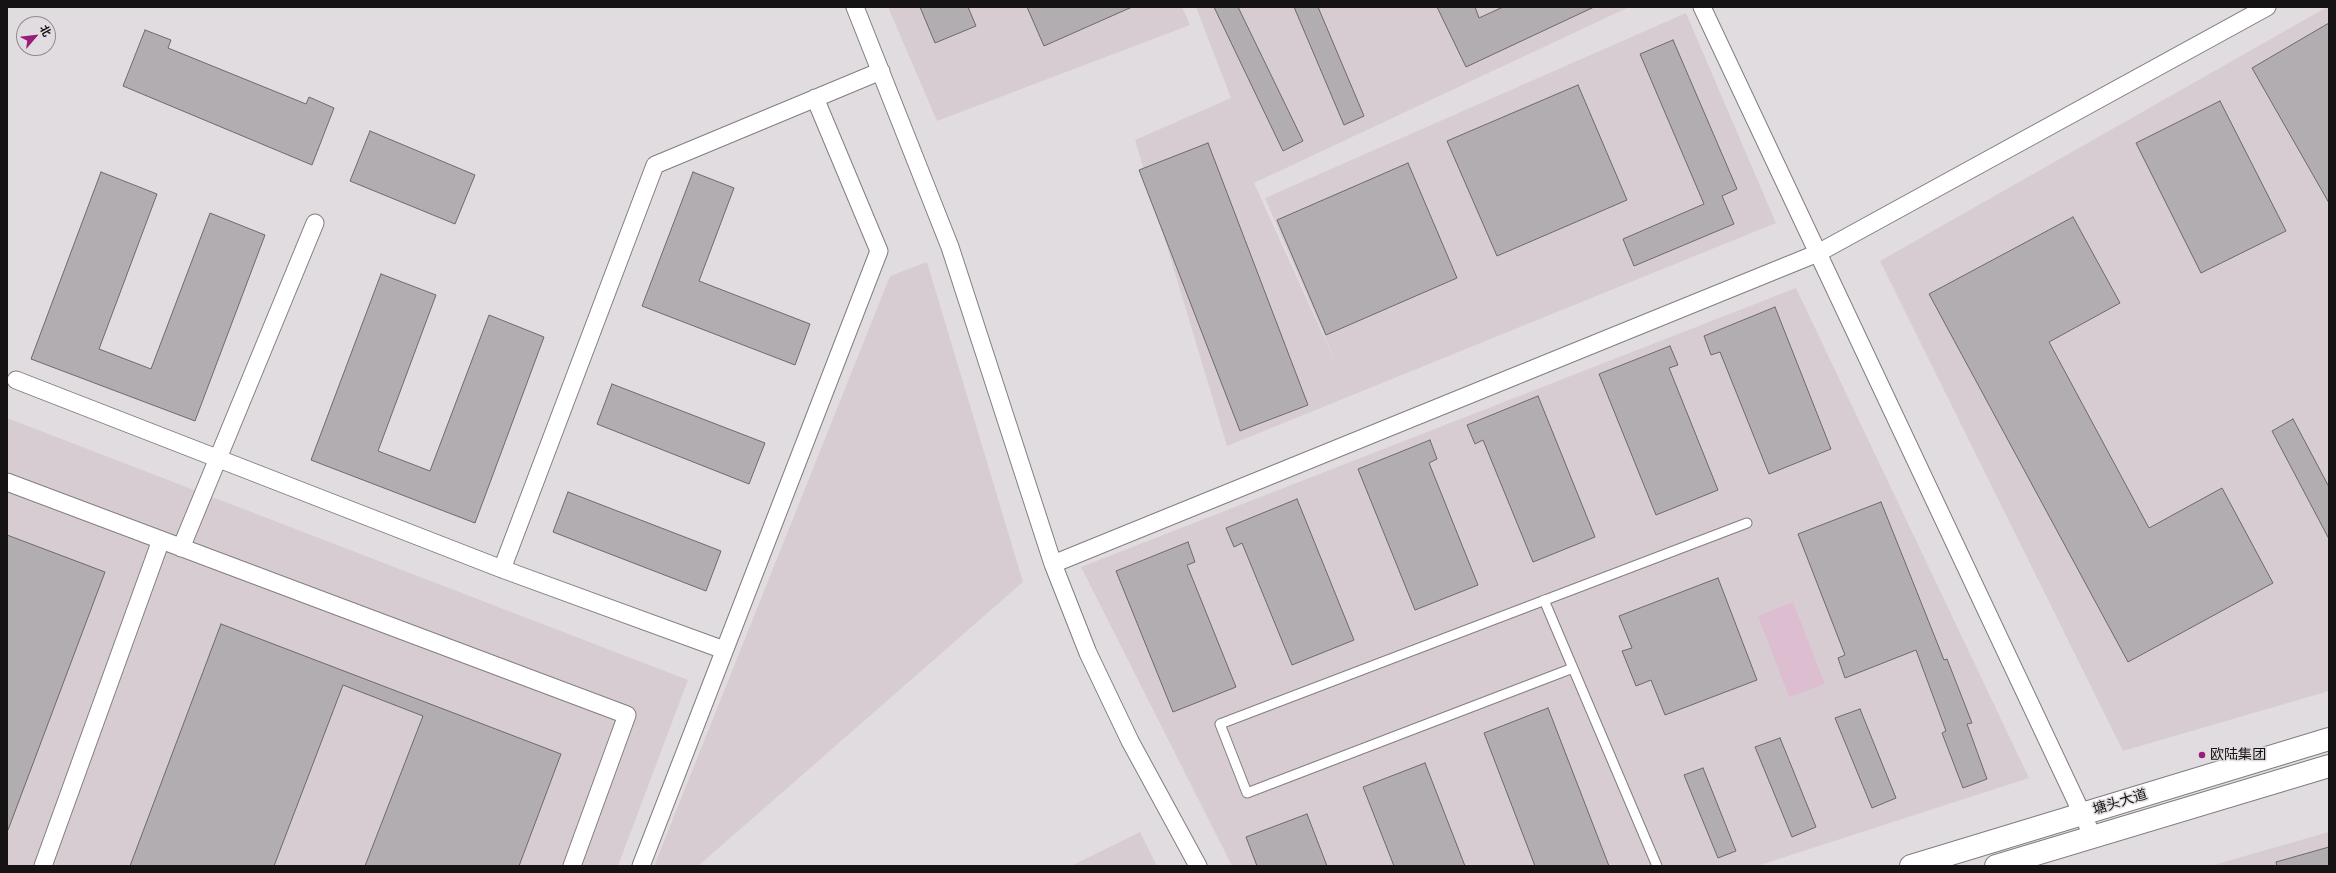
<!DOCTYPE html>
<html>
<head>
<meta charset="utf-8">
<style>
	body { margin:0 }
	#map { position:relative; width:2336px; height:873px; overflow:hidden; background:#e1dcdf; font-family:"Public Sans","Noto Sans SC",sans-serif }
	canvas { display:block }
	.frame { position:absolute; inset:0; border:8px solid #151314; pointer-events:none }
	.north { position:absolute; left:16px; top:16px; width:40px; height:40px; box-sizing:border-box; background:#e1dcdf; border:1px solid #8f8c8e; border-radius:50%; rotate:62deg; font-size:11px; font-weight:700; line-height:16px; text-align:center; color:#151314 }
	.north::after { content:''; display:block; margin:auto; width:14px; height:18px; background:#971e79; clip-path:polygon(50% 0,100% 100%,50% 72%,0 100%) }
</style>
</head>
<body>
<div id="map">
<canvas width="2336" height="873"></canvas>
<div class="frame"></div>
<div class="north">北</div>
</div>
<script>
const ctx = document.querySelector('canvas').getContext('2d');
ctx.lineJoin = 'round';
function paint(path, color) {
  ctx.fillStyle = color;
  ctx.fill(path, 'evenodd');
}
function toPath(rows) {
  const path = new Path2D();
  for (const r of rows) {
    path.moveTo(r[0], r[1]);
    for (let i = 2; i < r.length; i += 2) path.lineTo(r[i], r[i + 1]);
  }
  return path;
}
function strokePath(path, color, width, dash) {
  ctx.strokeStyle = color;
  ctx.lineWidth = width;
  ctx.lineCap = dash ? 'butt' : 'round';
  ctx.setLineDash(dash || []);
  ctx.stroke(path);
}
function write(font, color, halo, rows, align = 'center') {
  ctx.font = font + ' "Public Sans","Noto Sans SC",sans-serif';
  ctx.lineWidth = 3;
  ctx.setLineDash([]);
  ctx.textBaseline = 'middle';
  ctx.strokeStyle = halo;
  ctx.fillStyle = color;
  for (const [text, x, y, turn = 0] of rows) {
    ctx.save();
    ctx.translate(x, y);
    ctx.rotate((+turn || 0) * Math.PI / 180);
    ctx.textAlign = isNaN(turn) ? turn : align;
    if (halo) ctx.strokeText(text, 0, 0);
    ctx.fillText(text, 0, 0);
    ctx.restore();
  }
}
paint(toPath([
	[888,7,1182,7,1190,25,937,121],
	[1196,7,1629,7,1254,183,1339,370,1265,198,1686,13,1776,223,1227,446,1135,140,1231,98],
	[2327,7,2329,7,2329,691,2123,751,1880,261],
	[927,262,1023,582,698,866,654,866,890,276],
	[1796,288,2029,778,1757,866,1232,866,1081,567],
	[7,418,688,680,618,866,7,866],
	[1140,832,1157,866,1071,866],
	[2329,832,2329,866,2210,866]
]), '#d8ccd3');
paint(toPath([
	[1793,602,1825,684,1789,697,1758,616]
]), '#ddbed1');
const building = toPath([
	[920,7,968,7,976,26,935,43,920,7],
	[1027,7,1132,7,1044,46,1027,7],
	[1214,7,1238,7,1303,141,1283,151,1214,7],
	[1294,7,1318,7,1364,116,1344,125,1294,7],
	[1437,7,1475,7,1479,18,1503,7,1594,7,1466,67,1437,7],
	[2329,23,2329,203,2252,68,2329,23],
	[145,30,171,40,168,48,306,104,309,97,334,108,312,165,123,86,145,30],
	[1673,40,1737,189,1722,196,1734,224,1634,266,1623,239,1704,204,1640,54,1673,40],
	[1578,85,1627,200,1497,256,1447,141,1578,85],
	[2220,101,2286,231,2201,273,2136,143,2220,101],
	[370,131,475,175,455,224,350,181,370,131],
	[1208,143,1308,405,1240,431,1139,170,1208,143],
	[1408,163,1457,278,1326,335,1277,220,1408,163],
	[101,172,157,194,99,349,151,369,210,213,265,235,195,421,31,359,101,172],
	[693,172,734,188,699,281,810,324,795,365,642,306,693,172],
	[2073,217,2120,303,2049,342,2149,528,2222,488,2273,583,2128,662,1929,294,2073,217],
	[381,274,436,295,378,451,430,471,489,315,544,337,475,523,311,460,381,274],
	[1775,307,1831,449,1769,474,1720,352,1711,355,1704,336,1775,307],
	[1670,346,1678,365,1669,368,1718,490,1656,515,1599,374,1670,346],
	[612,384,765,443,749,484,597,424,612,384],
	[1538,396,1595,537,1533,562,1483,440,1475,444,1467,425,1538,396],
	[2293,419,2329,487,2329,539,2272,431,2293,419],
	[1430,440,1437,459,1429,463,1478,585,1415,610,1358,469,1430,440],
	[568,492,721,551,706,591,553,532,568,492],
	[1297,499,1354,640,1292,665,1242,543,1234,547,1226,528,1297,499],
	[1881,502,1944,660,1947,659,1972,723,1967,724,1987,779,1963,788,1942,733,1946,731,1916,650,1845,678,1838,658,1845,655,1798,534,1881,502],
	[7,535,105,572,8,830,7,830,7,535],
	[1188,542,1195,562,1187,565,1236,687,1173,712,1116,571,1188,542],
	[1718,578,1757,680,1665,715,1651,680,1636,686,1622,651,1632,648,1619,616,1718,578],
	[221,624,561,754,519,866,365,866,423,716,343,685,274,866,130,866,221,624],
	[1548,708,1609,866,1535,866,1484,733,1548,708],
	[1860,709,1896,798,1872,808,1835,718,1860,709],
	[1780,738,1816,827,1792,837,1755,747,1780,738],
	[1425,763,1465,866,1394,866,1363,787,1425,763],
	[1703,768,1736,851,1718,858,1684,775,1703,768],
	[1307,814,1327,866,1257,866,1246,837,1307,814],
	[2329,847,2329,866,2277,866,2276,862,2329,847]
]);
paint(building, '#b2adb0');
strokePath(building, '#6d696c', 1);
const service = toPath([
	[1544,600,1657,866],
	[1573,668,1247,793,1220,724,1747,523]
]);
const minor = toPath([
	[855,7,950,247,1053,564,1088,653,1130,741,1198,866],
	[1702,7,2093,837],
	[16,380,502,569,724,650],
	[7,482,627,715,572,866],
	[181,548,315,223],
	[1053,564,1818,253,2267,7],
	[502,569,655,165,881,71],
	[43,866,161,540],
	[641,866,879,251,815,98]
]);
const secondary = toPath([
	[1911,866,2329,739],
	[1996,866,2329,766]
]);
strokePath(service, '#827d80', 11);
strokePath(minor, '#827d80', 19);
strokePath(secondary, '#827d80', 24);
strokePath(service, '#fff', 9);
strokePath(minor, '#fff', 17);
strokePath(secondary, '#fff', 22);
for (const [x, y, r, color] of [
	[2202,755,4,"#971e79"]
]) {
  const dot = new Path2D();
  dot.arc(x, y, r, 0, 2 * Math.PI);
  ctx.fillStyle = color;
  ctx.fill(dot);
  strokePath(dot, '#e1dcdf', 1.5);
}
write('14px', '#151314', '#e1dcdf', [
	["欧陆集团",2210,755]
], 'left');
write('14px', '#151314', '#e1dcdf', [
	["塘头大道",2120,802,-17]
]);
</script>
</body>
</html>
